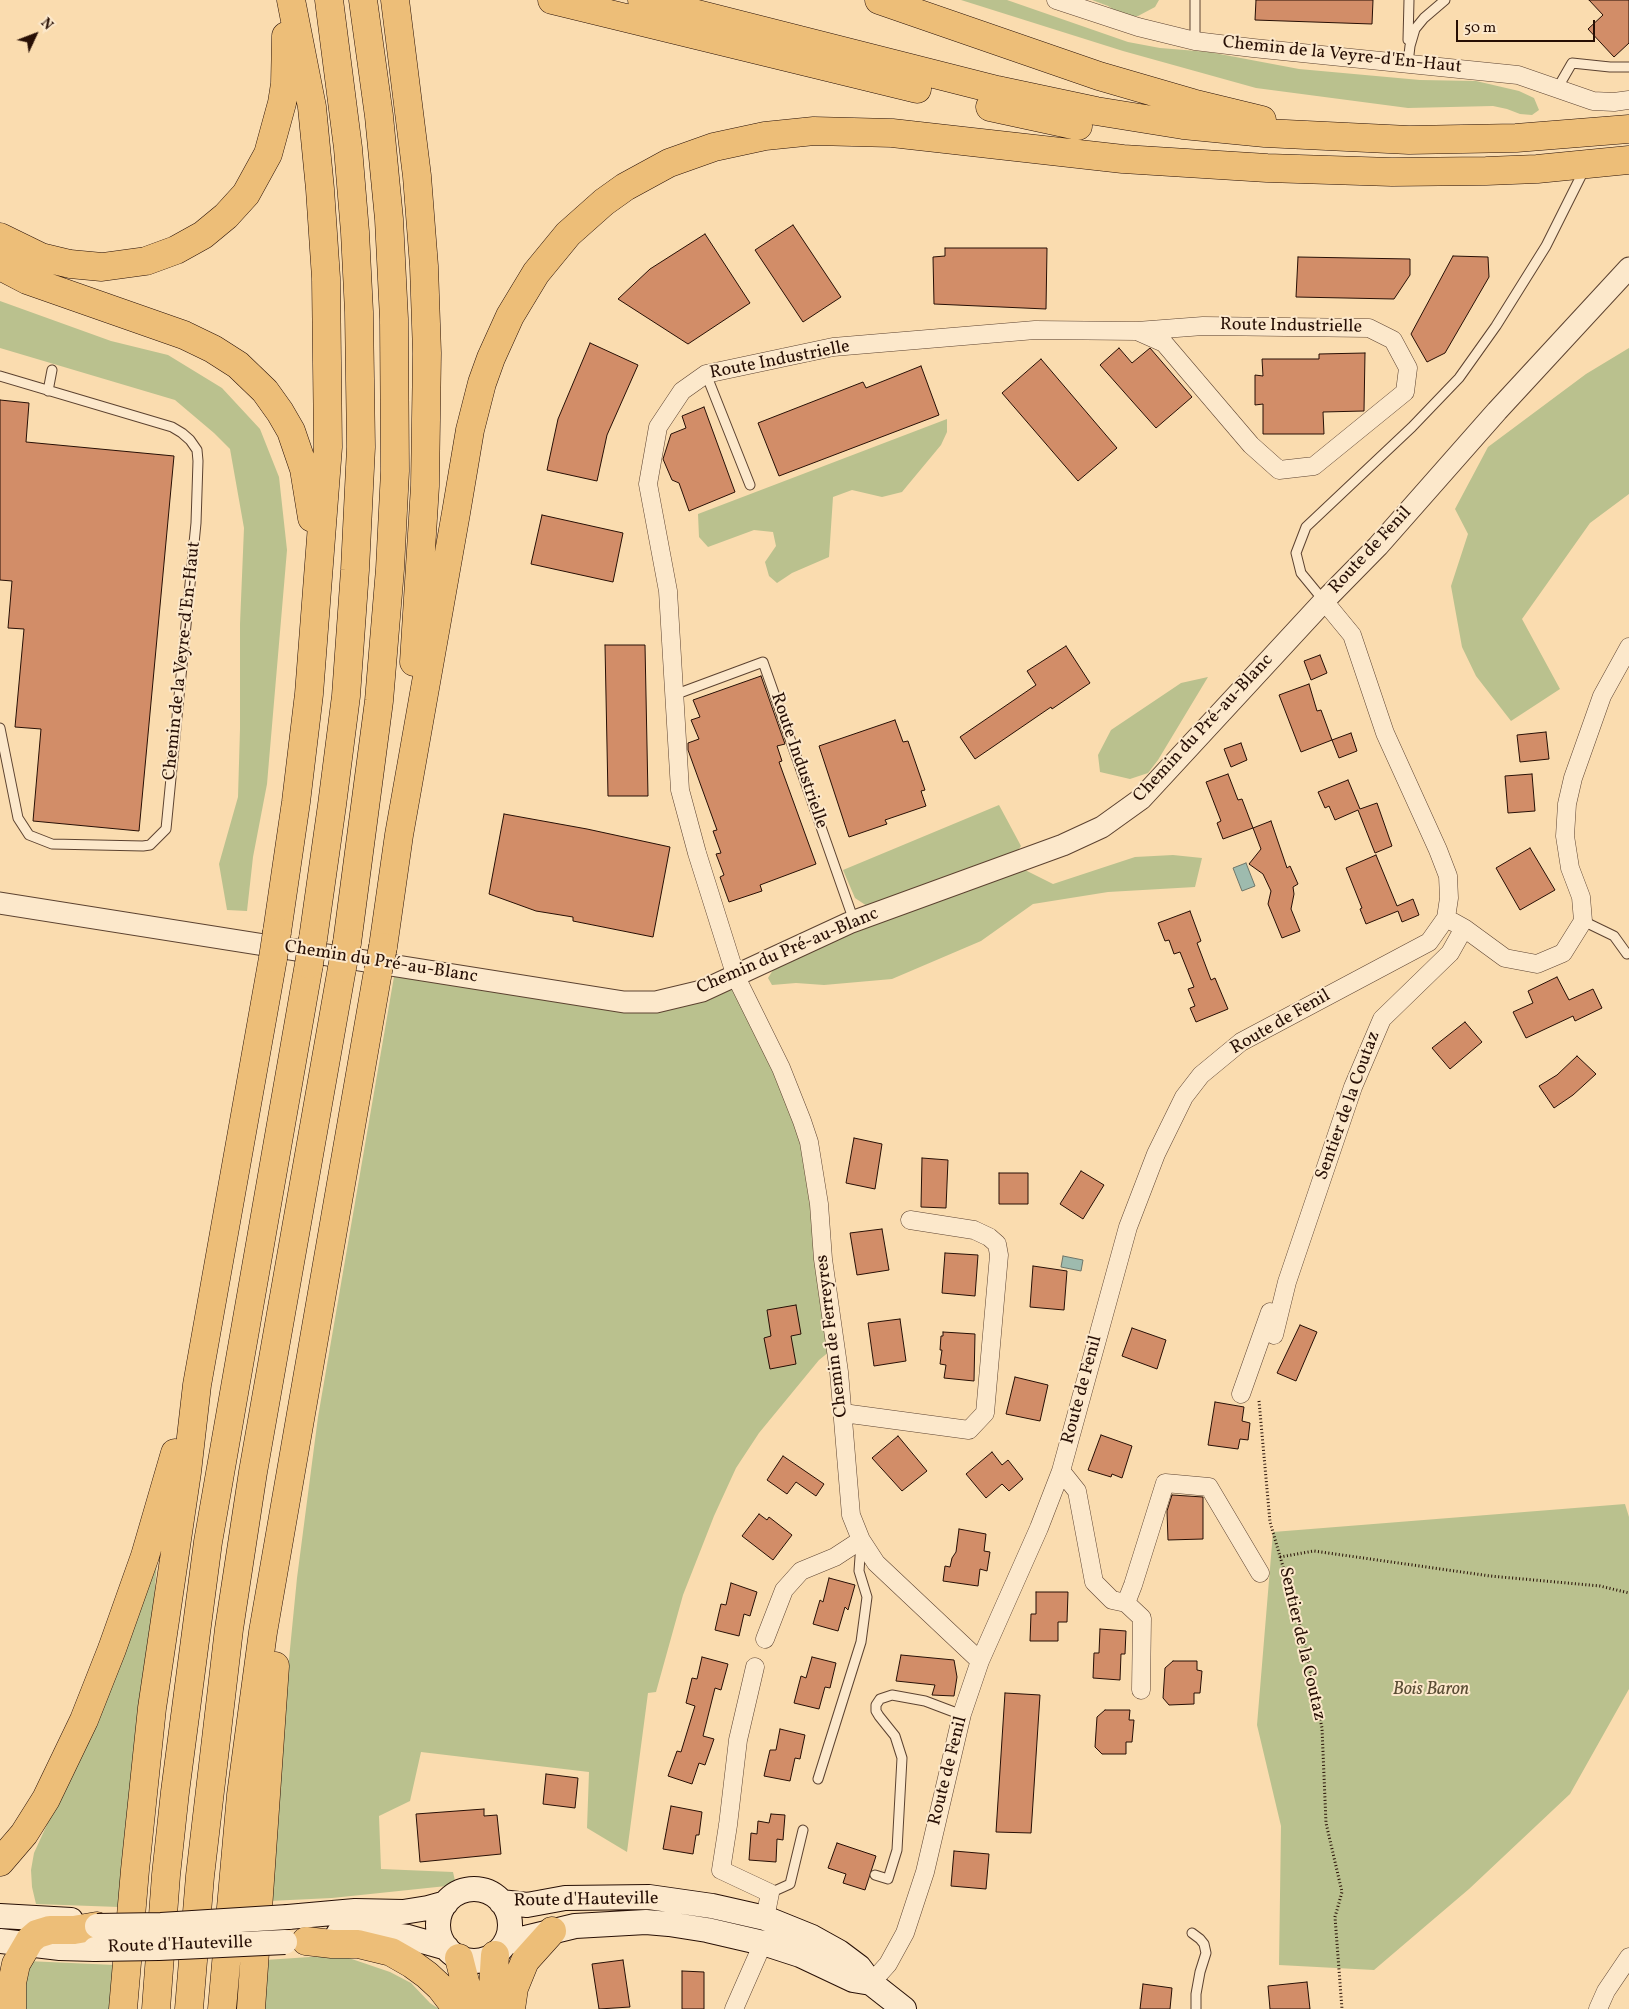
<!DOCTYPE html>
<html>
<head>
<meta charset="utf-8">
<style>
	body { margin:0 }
	#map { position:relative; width:1629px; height:2009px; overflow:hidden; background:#fadcaf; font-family:Vollkorn,serif }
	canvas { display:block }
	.north { position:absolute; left:10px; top:10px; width:50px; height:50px; -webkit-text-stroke:4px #fce8cb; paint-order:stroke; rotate:47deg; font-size:14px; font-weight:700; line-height:20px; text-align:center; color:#270f05 }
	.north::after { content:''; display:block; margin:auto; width:18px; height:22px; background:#270f05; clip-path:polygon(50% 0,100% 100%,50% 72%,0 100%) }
	.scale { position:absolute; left:1456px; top:20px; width:139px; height:22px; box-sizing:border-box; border:2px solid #270f05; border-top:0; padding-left:6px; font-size:15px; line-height:18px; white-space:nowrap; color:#270f05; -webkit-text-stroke:4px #fce8cb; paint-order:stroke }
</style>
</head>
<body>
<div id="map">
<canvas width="1629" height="2009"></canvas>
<div class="north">N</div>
<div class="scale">50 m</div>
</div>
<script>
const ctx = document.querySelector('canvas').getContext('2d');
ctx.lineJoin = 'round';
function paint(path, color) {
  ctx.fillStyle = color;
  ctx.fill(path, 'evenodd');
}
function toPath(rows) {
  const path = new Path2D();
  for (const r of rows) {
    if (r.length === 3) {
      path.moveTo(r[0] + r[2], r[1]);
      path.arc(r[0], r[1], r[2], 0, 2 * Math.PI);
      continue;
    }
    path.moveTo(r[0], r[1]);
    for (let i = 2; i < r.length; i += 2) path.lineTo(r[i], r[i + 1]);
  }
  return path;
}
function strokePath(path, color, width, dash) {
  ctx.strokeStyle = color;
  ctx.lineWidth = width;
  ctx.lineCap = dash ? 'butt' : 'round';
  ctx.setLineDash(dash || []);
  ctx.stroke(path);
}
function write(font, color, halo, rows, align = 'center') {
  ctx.font = font + ' Vollkorn,serif';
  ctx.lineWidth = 4;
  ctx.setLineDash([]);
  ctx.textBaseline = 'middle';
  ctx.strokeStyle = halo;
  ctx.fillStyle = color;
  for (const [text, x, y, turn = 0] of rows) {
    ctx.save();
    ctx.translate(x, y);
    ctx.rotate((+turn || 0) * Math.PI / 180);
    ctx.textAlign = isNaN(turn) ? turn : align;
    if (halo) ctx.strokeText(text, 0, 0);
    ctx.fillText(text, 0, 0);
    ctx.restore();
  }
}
paint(toPath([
	[961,0,1007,0,1128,42,1160,48,1209,52,1299,69,1420,80,1476,81,1519,91,1534,98,1539,110,1532,115,1520,114,1507,109,1493,106,1408,108,1256,88,1123,51],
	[1092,0,1159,0,1155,7,1138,16,1123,16,1108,6],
	[0,301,111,341,168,355,222,388,260,429,279,477,287,550,267,784,253,857,247,911,227,910,219,864,238,797,240,729,240,624,244,528,230,449,214,433,175,400,0,348],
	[1629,348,1629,494,1590,523,1522,619,1560,689,1511,721,1476,676,1462,647,1451,586,1468,534,1455,509,1488,447,1586,374],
	[947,419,947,432,941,445,902,492,882,497,852,490,833,497,829,557,792,573,777,583,769,576,765,562,776,546,773,532,754,530,708,547,699,537,698,514],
	[1208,677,1158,760,1148,773,1130,779,1100,772,1098,755,1111,730,1181,683],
	[999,805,1021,846,1008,865,979,876,1025,870,1053,884,1135,857,1173,855,1202,858,1195,887,1108,892,1033,904,981,941,892,979,824,985,796,983,772,985,768,978,783,954,876,912,855,898,843,870],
	[396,965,624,1002,736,977,792,1092,835,1347,819,1360,759,1433,736,1468,714,1516,683,1595,656,1692,648,1693,627,1852,587,1828,589,1772,421,1752,410,1801,379,1816,381,1869,453,1872,456,1885,332,1898,269,1901,281,1740,297,1578,318,1417],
	[1625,1504,1629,1517,1629,1689,1570,1794,1469,1889,1374,1970,1279,1965,1281,1826,1257,1725,1273,1532],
	[157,1560,154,1602,119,1907,36,1904,32,1887,31,1870,34,1853,66,1783],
	[340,1955,390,1972,411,1983,430,2003,439,2009,262,2009,265,1960],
	[27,1961,115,1965,112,2009,20,2009]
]), '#bac18e');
const water = toPath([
	[1246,863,1255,886,1242,891,1233,868,1246,863],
	[1063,1256,1083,1260,1081,1271,1061,1267,1063,1256]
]);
paint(water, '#9ebbae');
strokePath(water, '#6e766a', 1);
const building = toPath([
	[1256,0,1373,0,1372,24,1255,20,1256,0],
	[1589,0,1629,0,1629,43,1614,57,1588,29,1603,15,1589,0],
	[793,225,841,297,803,322,755,250,793,225],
	[705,234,750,303,688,344,618,299,650,269,705,234],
	[945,248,1047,248,1046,309,934,304,933,257,945,256,945,248],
	[1453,256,1488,257,1489,277,1445,353,1427,362,1411,334,1453,256],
	[1298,257,1410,259,1410,275,1394,299,1296,297,1298,257],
	[590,343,638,365,607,435,597,481,547,470,558,419,590,343],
	[1119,348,1132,363,1150,348,1192,397,1156,428,1100,365,1119,348],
	[1365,353,1364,411,1323,412,1324,434,1263,434,1263,404,1255,405,1255,375,1263,376,1262,359,1319,359,1319,354,1365,353],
	[1041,359,1117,448,1078,481,1002,393,1041,359],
	[921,366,939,415,779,476,758,423,863,382,866,388,921,366],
	[0,400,29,403,26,442,174,456,139,831,33,821,41,729,15,727,24,629,8,628,12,581,0,580,0,400],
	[704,407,735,492,689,511,679,483,672,480,663,459,671,434,686,428,682,416,704,407],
	[542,515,623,533,613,582,531,564,542,515],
	[605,645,645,645,648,796,608,796,605,645],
	[1066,646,1090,683,1052,709,1051,707,975,759,960,737,1036,685,1027,671,1066,646],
	[1320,655,1327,673,1311,680,1304,661,1320,655],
	[761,676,785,744,777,746,782,761,779,762,816,864,760,885,762,891,729,902,720,877,724,875,716,854,721,853,713,831,717,830,688,750,688,743,699,739,691,720,700,717,693,700,761,676],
	[1309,684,1317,711,1321,710,1332,740,1301,752,1279,695,1309,684],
	[895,720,903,742,908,741,925,790,921,791,926,806,885,820,887,824,849,837,819,746,895,720],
	[1546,732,1549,759,1520,762,1517,735,1546,732],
	[1351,733,1357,751,1339,758,1332,740,1351,733],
	[1241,743,1247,760,1231,767,1224,749,1241,743],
	[1228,774,1238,800,1242,799,1253,828,1223,839,1217,823,1221,821,1206,782,1228,774],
	[1532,774,1535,811,1508,813,1505,776,1532,774],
	[1348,780,1360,809,1377,803,1392,846,1375,853,1358,810,1335,820,1329,806,1325,808,1318,792,1348,780],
	[504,814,587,829,670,847,653,937,573,921,573,917,536,911,489,894,504,814],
	[1271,821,1287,868,1290,866,1298,884,1293,887,1294,894,1291,909,1300,931,1282,938,1268,904,1271,891,1263,874,1249,864,1261,849,1253,828,1271,821],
	[1530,848,1555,890,1520,910,1496,868,1530,848],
	[1376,855,1397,906,1413,899,1419,915,1402,922,1398,911,1366,924,1360,909,1362,908,1346,868,1376,855],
	[1190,911,1201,941,1197,943,1211,980,1215,978,1228,1009,1196,1022,1190,1008,1195,1006,1188,989,1194,987,1180,952,1174,954,1169,940,1165,941,1158,923,1190,911],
	[1557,977,1569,1000,1593,989,1602,1008,1575,1021,1573,1016,1526,1038,1513,1012,1533,1003,1528,991,1557,977],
	[1465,1022,1482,1042,1450,1069,1432,1048,1465,1022],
	[1577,1056,1596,1074,1573,1095,1554,1108,1539,1086,1557,1075,1577,1056],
	[854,1138,882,1144,875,1189,846,1183,854,1138],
	[922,1158,948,1160,946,1208,921,1207,922,1158],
	[1081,1171,1104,1185,1083,1219,1060,1204,1081,1171],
	[999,1173,1028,1173,1028,1204,999,1204,999,1173],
	[882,1229,889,1270,857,1275,850,1233,882,1229],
	[945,1253,978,1255,975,1296,942,1293,945,1253],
	[1033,1266,1067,1271,1064,1310,1030,1307,1033,1266],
	[796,1305,801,1334,791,1336,796,1364,770,1369,764,1338,771,1336,767,1310,796,1305],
	[900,1319,906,1361,874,1366,868,1323,900,1319],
	[1300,1325,1317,1332,1296,1381,1277,1373,1300,1325],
	[1132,1328,1166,1340,1157,1369,1122,1356,1132,1328],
	[943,1332,975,1334,974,1381,944,1378,946,1365,940,1364,942,1350,940,1350,941,1336,943,1336,943,1332],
	[1015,1377,1048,1385,1040,1421,1006,1414,1015,1377],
	[1215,1402,1244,1407,1242,1421,1250,1423,1248,1440,1240,1439,1238,1449,1208,1445,1215,1402],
	[1101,1435,1132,1446,1122,1478,1112,1474,1111,1477,1088,1470,1101,1435],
	[898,1436,927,1471,902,1491,872,1458,898,1436],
	[992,1452,1002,1465,1008,1460,1023,1479,1009,1491,1002,1484,986,1498,966,1474,992,1452],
	[783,1456,824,1484,816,1496,796,1482,787,1494,767,1480,783,1456],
	[1172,1495,1203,1497,1203,1539,1168,1540,1167,1511,1172,1495],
	[759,1514,767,1520,769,1517,792,1535,773,1560,742,1536,759,1514],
	[959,1529,986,1534,984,1551,990,1552,987,1571,980,1569,978,1586,943,1581,945,1566,950,1567,952,1558,956,1552,959,1529],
	[829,1578,855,1585,848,1610,845,1607,838,1631,813,1624,820,1600,823,1602,829,1578],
	[731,1583,757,1592,750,1616,744,1614,739,1636,715,1630,721,1604,726,1605,731,1583],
	[1036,1592,1068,1592,1067,1622,1058,1622,1058,1641,1030,1641,1031,1614,1036,1614,1036,1592],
	[1100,1629,1126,1631,1125,1654,1121,1654,1120,1680,1093,1678,1094,1653,1099,1653,1100,1629],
	[901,1655,954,1660,957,1677,954,1696,932,1695,935,1685,896,1681,901,1655],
	[702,1657,728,1664,721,1690,715,1688,703,1736,714,1739,705,1765,699,1763,692,1784,668,1776,677,1751,681,1752,695,1706,686,1703,692,1678,697,1679,702,1657],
	[812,1657,836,1663,830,1688,825,1687,819,1709,794,1703,801,1676,806,1678,812,1657],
	[1173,1661,1197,1661,1197,1670,1202,1671,1200,1693,1194,1693,1194,1704,1169,1705,1163,1698,1165,1668,1173,1661],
	[1005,1693,1040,1695,1031,1833,996,1832,1005,1693],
	[1105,1710,1130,1710,1129,1720,1134,1720,1132,1742,1126,1742,1126,1754,1102,1754,1095,1747,1097,1717,1105,1710],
	[780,1729,805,1735,800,1759,795,1758,790,1781,764,1776,770,1750,776,1750,780,1729],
	[546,1774,578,1778,575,1808,543,1804,546,1774],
	[671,1806,702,1812,699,1835,696,1835,693,1854,663,1849,671,1806],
	[484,1809,484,1816,497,1815,501,1854,420,1862,416,1814,484,1809],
	[771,1814,785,1815,783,1840,777,1839,776,1862,749,1860,751,1833,757,1834,758,1821,769,1823,771,1814],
	[837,1843,876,1856,865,1890,843,1883,846,1874,828,1868,837,1843],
	[954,1851,989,1854,986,1889,951,1886,954,1851],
	[623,1960,630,2007,599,2009,592,1964,623,1960],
	[682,1971,704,1972,704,2009,682,2009,682,1971],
	[1307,1982,1310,2009,1270,2009,1268,1986,1307,1982],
	[1143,1984,1172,1988,1170,2009,1140,2009,1143,1984]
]);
paint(building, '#d28d68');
strokePath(building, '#270f05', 1);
const service = toPath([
	[1195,0,1195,41],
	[1408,40,1409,0],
	[1408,63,1410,46,1415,29,1424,18,1445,0],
	[1557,89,1572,63,1610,67,1629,67],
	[706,374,750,485],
	[0,376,172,427,182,433,190,440,197,450,198,461,196,523,166,829,150,845,143,846,52,844,29,835,18,818,0,728],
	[48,391,52,370],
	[1324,601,1301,573,1296,553,1306,527,1412,427,1459,378,1496,326,1546,246,1584,170],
	[674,695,763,662,854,921],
	[1583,921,1614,936,1627,954],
	[818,1779,861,1642,867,1597,859,1571,861,1543],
	[875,1875,888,1879,897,1850,902,1758,895,1736,879,1716,876,1711,876,1705,880,1699,892,1695,925,1701,962,1715],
	[770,1893,790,1884,803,1830],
	[1192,1933,1200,1939,1204,1944,1206,1953,1200,1972,1196,1994,1196,2009]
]);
const minor = toPath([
	[1056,0,1138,27,1195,41,1253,48,1518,75,1593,101,1614,102,1629,100],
	[1446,918,1464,928,1505,958,1537,964,1563,953,1583,921,1581,897,1570,868,1565,836,1567,804,1573,778,1602,696,1629,647],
	[1274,1335,1287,1282,1353,1087,1382,1019,1450,953,1464,928],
	[1241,1394,1270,1312],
	[843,1413,969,1430,985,1413,999,1255,997,1244,989,1237,974,1230,910,1220],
	[1061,1471,1077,1491,1094,1582,1112,1600,1126,1603,1142,1618,1141,1690],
	[1126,1603,1133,1585,1165,1483,1209,1487,1260,1573],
	[765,1639,784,1590,801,1571,835,1557,861,1540],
	[980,1661,876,1563,861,1540,851,1515,839,1372,823,1259,819,1204,809,1142,802,1121,781,1068,736,977,697,853,680,790,668,591,648,484,658,427,682,391,706,374,833,347,1035,330,1137,331,1203,326,1369,328,1393,340,1408,368,1405,392,1314,466,1279,470,1251,445,1164,343,1137,331],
	[755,1667,738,1740,728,1825,721,1870,770,1893,765,1918],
	[871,1983,888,1964,905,1933,925,1872,962,1714,980,1661,1039,1528,1061,1471,1128,1227,1156,1154,1184,1097,1201,1075,1241,1042,1429,942,1446,918,1449,898,1448,876,1438,850,1385,733,1352,635,1324,601],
	[734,2009,763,1943],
	[1598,2009,1606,1991,1629,1957]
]);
const tertiary = toPath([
	[0,903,624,1002,656,1002,702,991,849,923,1063,845,1102,827,1141,799,1324,601,1378,546,1497,411,1629,268]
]);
const secondary = toPath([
	[474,1925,36],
	[501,1902,527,1905,565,1898,649,1897,712,1906,765,1918,812,1937,839,1952,859,1967,871,1983,904,2009],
	[0,1916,71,1920],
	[288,1917,355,1911,403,1912,428,1908,446,1903],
	[338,1934,366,1932,408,1937,447,1948],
	[0,1941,60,1948,95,1949],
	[505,1943,575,1926,646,1922,669,1924,707,1930,763,1943,800,1955,853,1980,871,1983]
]);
const motorway = toPath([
	[395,0,417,176,424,266,427,353,425,486,414,662],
	[552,0,917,89],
	[642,0,997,90,1096,111,1183,125,1265,133,1409,140,1516,138,1629,129],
	[879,0,1099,76,1192,103,1262,120],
	[990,107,1078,126],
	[0,237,41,257,70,264,102,267,146,261,176,250,203,235,226,216,246,194,268,154,282,103,285,84,286,36],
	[0,266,27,280,184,335,213,349,238,365,265,391,280,412,291,431,304,469,312,518],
	[277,932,296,802,309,694,328,447,326,278,320,189,312,107,291,0],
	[313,939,332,805,346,696,355,570,361,447,359,312,355,232,348,148,329,0],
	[347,943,379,701,390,569,395,471,394,319,389,219,379,116,363,0],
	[383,947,399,835,456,513,470,430,482,383,491,358,510,316,536,273,568,234,604,202,625,187,669,163,714,147,765,136,814,131,892,133,1123,159,1267,168,1392,172,1486,171,1537,169,1629,160],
	[0,1862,24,1834,46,1799,84,1720,112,1649,145,1556,175,1453],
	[306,1941,332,1944,358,1944,391,1952,412,1964,427,1975,440,1987,457,2009],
	[495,1955,493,1987,496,2009],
	[459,1958,472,2009],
	[12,2009,12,1983,16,1964,30,1940,37,1934,50,1930,74,1930,97,1926],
	[123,2009,135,1870,152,1708,187,1472,197,1385,273,958],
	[156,2009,166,1875,175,1792,208,1542,309,964],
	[189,2009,200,1876,229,1629,253,1472,342,968],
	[222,2009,241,1795,263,1632,378,971],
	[251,2009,275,1666],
	[511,2009,514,1988,525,1961,552,1931]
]);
strokePath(service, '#5c4230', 11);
strokePath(minor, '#5c4230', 19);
strokePath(tertiary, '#5c4230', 23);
strokePath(secondary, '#270f05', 26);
strokePath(motorway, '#270f05', 29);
strokePath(toPath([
	[1259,1401,1270,1522,1302,1632,1322,1728,1326,1823,1342,1892,1335,1917,1342,2009],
	[1280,1557,1314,1551,1490,1576,1600,1586,1629,1593]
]), '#270f05', 3, [1, 2.5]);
strokePath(service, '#fce8cb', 9);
strokePath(minor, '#fce8cb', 18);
strokePath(tertiary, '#fce8cb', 21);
strokePath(secondary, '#fce8cb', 24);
strokePath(motorway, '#edbe78', 28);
const secondaryBridge = toPath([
	[97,1926,161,1925,288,1917],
	[95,1949,159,1948,285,1942]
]);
const motorwayBridge = toPath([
	[273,958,277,932],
	[309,964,313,939],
	[342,968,347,943],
	[378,971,383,947]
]);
strokePath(secondaryBridge, '#270f05', 26, []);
strokePath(motorwayBridge, '#270f05', 29, []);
strokePath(secondaryBridge, '#fce8cb', 24);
strokePath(motorwayBridge, '#edbe78', 28);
write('18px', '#270f05', '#fce8cb', [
	["Chemin de la Veyre-d'En-Haut",1342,56,6],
	["Route Industrielle",1291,327,1],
	["Route Industrielle",780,361,-11],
	["Route de Fenil",1371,551,-47],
	["Chemin de la Veyre-d'En-Haut",183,661,-84],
	["Chemin du Pré-au-Blanc",1204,729,-47],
	["Route Industrielle",798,761,71],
	["Chemin du Pré-au-Blanc",788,952,-23],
	["Chemin du Pré-au-Blanc",381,963,9],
	["Route de Fenil",1281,1023,-30],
	["Sentier de la Coutaz",1349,1106,-70],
	["Chemin de Ferreyres",833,1336,-97],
	["Route de Fenil",1083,1390,-75],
	["Sentier de la Coutaz",1301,1644,77],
	["Route de Fenil",949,1771,-76],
	["Route d'Hauteville",586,1901,-1],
	["Route d'Hauteville",180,1946,-2]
]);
write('italic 18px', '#5a4d35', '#fce8cb', [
	["Bois Baron",1431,1691]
]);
</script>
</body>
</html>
